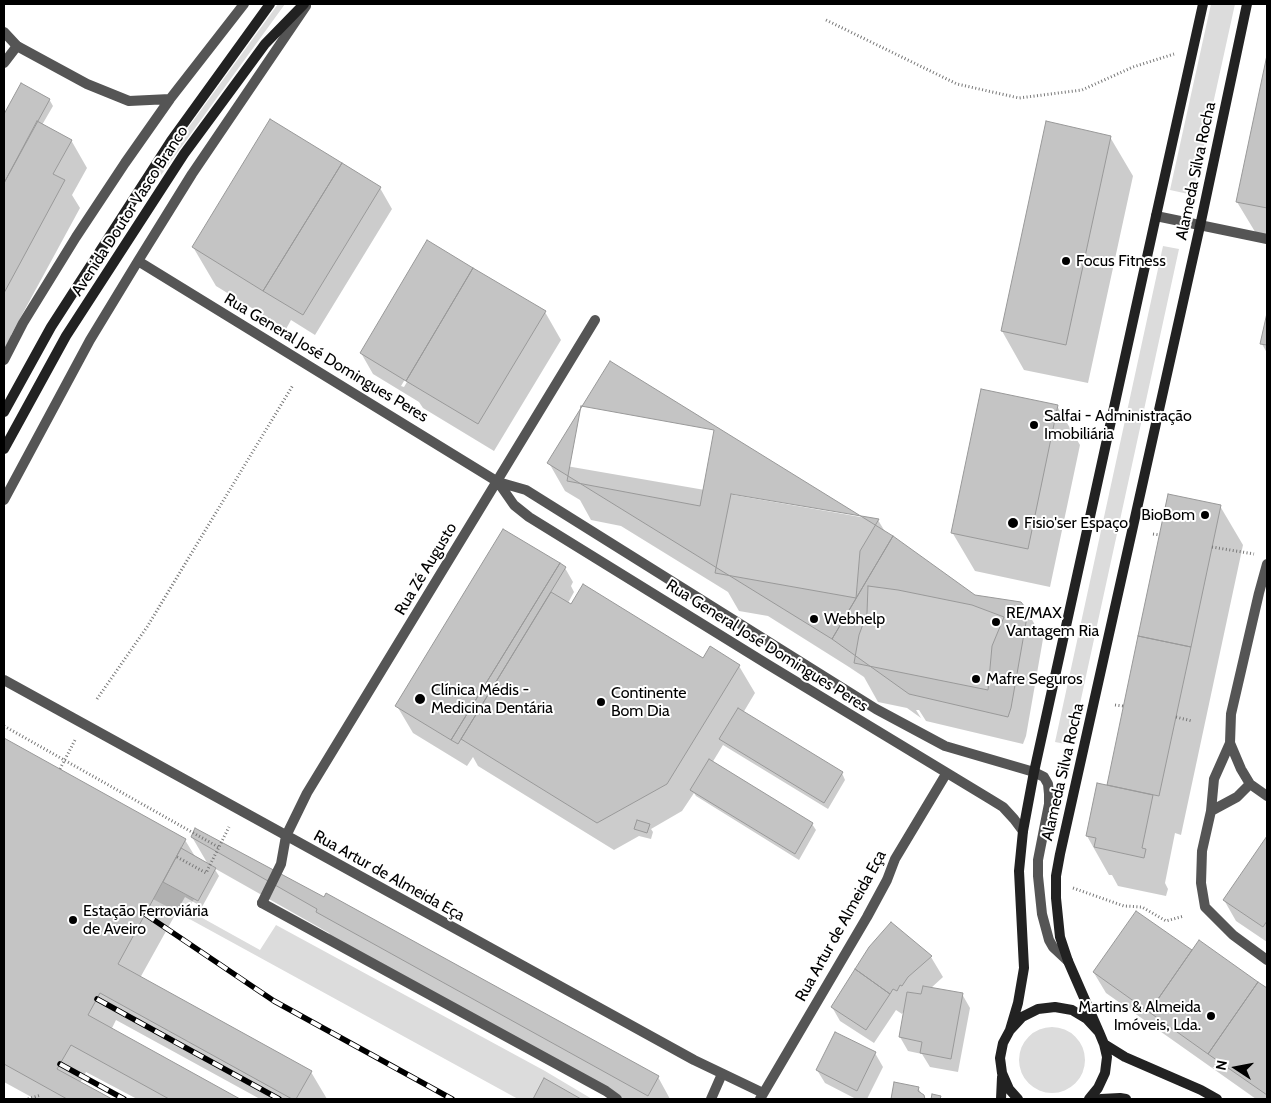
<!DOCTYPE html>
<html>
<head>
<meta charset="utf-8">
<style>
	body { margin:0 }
	#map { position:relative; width:1271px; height:1103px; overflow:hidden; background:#fff; font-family:Cabin,sans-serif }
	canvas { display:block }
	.frame { position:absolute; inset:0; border:5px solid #000; pointer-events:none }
	.north { position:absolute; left:1211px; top:1043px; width:50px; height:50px; -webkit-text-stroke:4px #fff; paint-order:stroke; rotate:281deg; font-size:14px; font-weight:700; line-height:20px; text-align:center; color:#000 }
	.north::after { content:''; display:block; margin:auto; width:18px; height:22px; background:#000; clip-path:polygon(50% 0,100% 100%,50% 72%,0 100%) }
</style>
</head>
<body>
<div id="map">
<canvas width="1271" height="1103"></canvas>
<div class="frame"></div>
<div class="north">N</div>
</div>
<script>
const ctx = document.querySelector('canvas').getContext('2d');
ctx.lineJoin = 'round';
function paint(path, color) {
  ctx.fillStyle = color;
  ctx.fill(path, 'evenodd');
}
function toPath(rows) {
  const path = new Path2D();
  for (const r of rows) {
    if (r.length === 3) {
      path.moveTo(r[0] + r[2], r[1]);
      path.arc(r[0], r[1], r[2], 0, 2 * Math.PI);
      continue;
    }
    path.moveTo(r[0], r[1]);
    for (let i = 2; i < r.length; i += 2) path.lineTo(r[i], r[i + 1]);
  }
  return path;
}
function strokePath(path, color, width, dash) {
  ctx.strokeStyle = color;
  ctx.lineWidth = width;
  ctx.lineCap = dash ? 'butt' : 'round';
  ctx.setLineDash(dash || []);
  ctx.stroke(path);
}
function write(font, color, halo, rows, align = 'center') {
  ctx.font = font + ' Cabin,sans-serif';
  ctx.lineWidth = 4;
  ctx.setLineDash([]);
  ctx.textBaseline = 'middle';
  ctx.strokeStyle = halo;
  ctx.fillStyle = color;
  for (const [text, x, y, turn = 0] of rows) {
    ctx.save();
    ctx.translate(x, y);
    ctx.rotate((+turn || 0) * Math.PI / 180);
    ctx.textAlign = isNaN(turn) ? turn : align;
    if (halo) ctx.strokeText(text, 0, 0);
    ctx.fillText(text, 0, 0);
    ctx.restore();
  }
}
paint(toPath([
	[278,4,285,4,161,175,158,174,156,172],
	[1211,4,1235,4,1193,195,1170,190],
	[1163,246,1179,249,1071,745,1055,742],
	[163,882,194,899,188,910,260,950,276,925,545,1071,592,1099,581,1099,544,1079,533,1099,518,1099,153,899],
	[1052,1060,33]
]), '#dcdcdc');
paint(toPath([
	[1267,60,1267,242,1260,240,1237,202],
	[21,84,49,99,53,106,42,125,71,140,87,168,72,195,80,208,11,335,15,342,4,363,4,117],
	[1110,137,1133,176,1088,383,1024,370,1002,331],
	[380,188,392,209,315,335,291,320,286,329,216,286,193,247],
	[427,242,545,312,561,340,494,451,423,408,419,402,373,374,361,353],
	[466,277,469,277,404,387,401,386],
	[1267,319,1267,353,1262,344],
	[1057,406,1080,445,1050,587,975,571,952,532],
	[549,463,878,520,887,535,975,596,1027,611,1043,639,1026,736,1023,744,926,721,919,710,916,710,921,718,907,708,878,702,864,677,849,667,768,616,739,611,728,592,621,526,591,520,580,500,565,491],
	[1169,495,1220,506,1243,545,1181,835,1175,833,1165,883,1168,889,1166,896,1118,886,1112,875,1109,875,1087,836,1108,787],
	[504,531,565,568,573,582,571,586,574,592,568,603,703,660,739,666,755,693,743,713,842,773,845,780,828,809,723,745,712,763,812,824,816,830,799,860,696,796,694,793,682,811,651,829,653,832,651,839,639,836,614,850,478,766,473,757,467,766,413,733,397,706],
	[4,739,185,840,196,858,209,866,192,837,658,1077,670,1099,622,1099,333,940,329,933,214,868,219,876,202,907,185,897,140,978,311,1072,327,1099,260,1099,116,1020,111,1030,237,1099,137,1099,86,1072,80,1083,109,1099,35,1099,4,1082],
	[1267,838,1267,942,1236,921,1224,900],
	[1136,912,1193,952,1200,942,1267,990,1267,1099,1256,1099,1106,993,1094,973],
	[931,957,943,977,931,988,962,994,970,1008,958,1072,930,1067,922,1054,908,1051,900,1037,905,1010,902,1014,896,1010,874,1043,840,1021,832,1007],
	[875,1053,883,1067,867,1099,856,1099,825,1083,817,1070],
	[895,1083,918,1088,925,1099,892,1099]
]), '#0003');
const building = toPath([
	[1267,55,1267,208,1236,202,1267,55],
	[21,83,50,99,4,183,4,114,21,83],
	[270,119,342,163,263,291,192,247,270,119],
	[37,121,72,140,53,174,65,180,4,293,4,183,37,121],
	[1046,121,1111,136,1066,345,1001,331,1046,121],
	[342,163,381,187,303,315,263,291,342,163],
	[427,240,473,268,406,381,360,353,427,240],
	[473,268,546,311,478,424,406,381,473,268],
	[1267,313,1267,345,1260,344,1267,313],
	[610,361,893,536,832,639,547,463,610,361],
	[981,389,1058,405,1028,549,951,533,981,389],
	[581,406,714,430,700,506,567,481,581,406],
	[731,494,879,519,860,551,856,598,715,573,731,494],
	[1168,494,1221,505,1191,647,1138,636,1168,494],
	[503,529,560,563,451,740,395,706,503,529],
	[893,536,975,595,1021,602,1028,611,1011,708,1008,717,909,694,832,639,893,536],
	[560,563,566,567,458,744,451,740,560,563],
	[583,584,703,658,710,646,740,665,667,784,597,823,461,739,551,592,571,604,583,584],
	[868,586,898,590,972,605,1004,617,992,646,988,690,854,663,859,635,867,613,868,586],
	[1138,636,1191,647,1159,796,1107,785,1138,636],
	[738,708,843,772,824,803,719,739,738,708],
	[4,738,186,839,118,964,312,1071,296,1099,292,1099,100,993,88,1015,240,1099,169,1099,71,1045,57,1069,112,1099,67,1099,4,1064,4,738],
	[709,759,813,823,795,854,690,790,709,759],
	[1097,783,1153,795,1142,848,1146,849,1144,858,1094,847,1096,838,1086,836,1097,783],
	[637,820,650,824,647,833,634,829,637,820],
	[195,828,324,897,326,893,659,1076,648,1096,316,912,317,909,191,837,195,828],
	[1267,836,1267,921,1263,927,1223,900,1267,836],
	[181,848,216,868,198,901,163,882,181,848],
	[1136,911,1192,950,1149,1012,1093,972,1136,911],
	[891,922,932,956,908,977,902,986,900,985,897,991,893,989,890,994,855,969,869,947,891,922],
	[1199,940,1258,982,1208,1054,1149,1012,1199,940],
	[855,969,890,994,866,1030,831,1007,855,969],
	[1258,982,1267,988,1267,1095,1208,1054,1258,982],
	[923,986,963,993,951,1059,920,1053,922,1042,899,1037,907,992,921,994,923,986],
	[835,1032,876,1052,857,1091,816,1070,835,1032],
	[544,1078,581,1099,533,1099,544,1078],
	[894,1082,919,1087,918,1091,924,1095,925,1099,891,1099,894,1082],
	[932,1094,941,1096,940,1099,931,1099,932,1094]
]);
paint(building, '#c4c4c4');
strokePath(building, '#999', 1);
strokePath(toPath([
	[826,20,957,84,1019,98,1082,90,1133,67,1174,54],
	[1153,534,1160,535],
	[1212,547,1254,554],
	[97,699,147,627,293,385],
	[1115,705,1123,706],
	[1176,717,1192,721],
	[4,726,220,848],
	[60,769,75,740],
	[177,857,206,873,229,827],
	[1073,888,1124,906,1142,907,1166,921,1184,916],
	[28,1099,41,1095]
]), '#777', 3, [1, 2.5]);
strokePath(toPath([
	[4,63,17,46],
	[262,903,606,1091,617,1099],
	[711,1099,722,1074]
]), '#555', 10);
strokePath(toPath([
	[4,32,17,46,87,84,129,101,170,99],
	[1156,216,1267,239],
	[138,261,498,482,526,490,876,709,945,746,1034,772,1044,777,1048,784,1049,794,1049,804,1038,860,1038,876,1042,914,1049,940,1053,947,1068,961],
	[4,360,23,323,76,237,125,163,170,99,244,4],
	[498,482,514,505,529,517,767,664,990,799,1003,807,1014,819,1023,831],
	[4,500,90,340,138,261,192,174,306,6],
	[1267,564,1259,593,1231,714,1230,743,1241,769,1250,784,1267,796],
	[4,680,694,1060,763,1093],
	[1230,743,1214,779,1211,811,1202,851,1201,883,1205,907,1233,935,1267,960],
	[1211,811,1237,797,1250,784],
	[262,903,281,864,286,836,307,793,595,320],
	[760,1099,867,917,887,880,895,859,946,774]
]), '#555', 10);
strokePath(toPath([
	[4,412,51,327,171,141,270,4],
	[4,449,66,336,184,154,265,44,304,4],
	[1010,1030,1018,1003,1024,968,1019,871,1023,831,1034,772,1156,216,1203,4],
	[1099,1032,1068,961,1060,937,1056,898,1056,876,1060,854,1200,226,1247,4],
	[1104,1044,1125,1057,1201,1090,1217,1099],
	[1001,1099,1002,1077],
	[1018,1099,1009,1089,1002,1073,1000,1058,1003,1043,1010,1030,1022,1017,1038,1009,1055,1007,1072,1010,1087,1019,1099,1032,1104,1044,1107,1057,1105,1073,1098,1088,1089,1099],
	[1101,1099,1120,1098,1126,1099]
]), '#222', 10);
const rail = toPath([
	[145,914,274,1001,452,1099],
	[97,999,279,1099],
	[60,1064,124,1099]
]);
strokePath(rail, '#000', 5.5);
strokePath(rail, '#fff', 4, [11]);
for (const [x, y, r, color] of [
	[1066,261,5,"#000"],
	[1034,425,5,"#000"],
	[1205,515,5,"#000"],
	[1013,523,6,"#000"],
	[814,619,5,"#000"],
	[996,622,5,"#000"],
	[976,679,5,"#000"],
	[420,699,6,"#000"],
	[601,702,5,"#000"],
	[73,920,5,"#000"],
	[1211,1016,5,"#000"]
]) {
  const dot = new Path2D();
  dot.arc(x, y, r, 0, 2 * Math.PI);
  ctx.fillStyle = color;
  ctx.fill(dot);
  strokePath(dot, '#fff', 2);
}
write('16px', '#000', '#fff', [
	["Alameda Silva Rocha",1196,171,-78],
	["Avenida Doutor Vasco Branco",130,211,-57],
	["Rua General José Domingues Peres",326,358,31],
	["Rua Zé Augusto",426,569,-59],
	["Rua General José Domingues Peres",767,646,32],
	["Alameda Silva Rocha",1063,772,-77],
	["Rua Artur de Almeida Eça",389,876,29],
	["Rua Artur de Almeida Eça",841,926,-61]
]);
write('16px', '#000', '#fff', [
	["Focus Fitness",1076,261],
	["Salfai - Administração",1044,416],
	["Imobiliária",1044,434],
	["BioBom",1195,515,"right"],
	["Fisio'ser Espaço",1024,523],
	["RE/MAX",1006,613],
	["Vantagem Ria",1006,631],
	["Webhelp",824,619],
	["Mafre Seguros",986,679],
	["Clínica Médis -",431,690],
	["Medicina Dentária",431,708],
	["Continente",611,693],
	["Bom Dia",611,711],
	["Estação Ferroviária",83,911],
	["de Aveiro",83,929],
	["Martins & Almeida",1201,1007,"right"],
	["Imóveis, Lda.",1201,1025,"right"]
], 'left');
</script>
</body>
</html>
